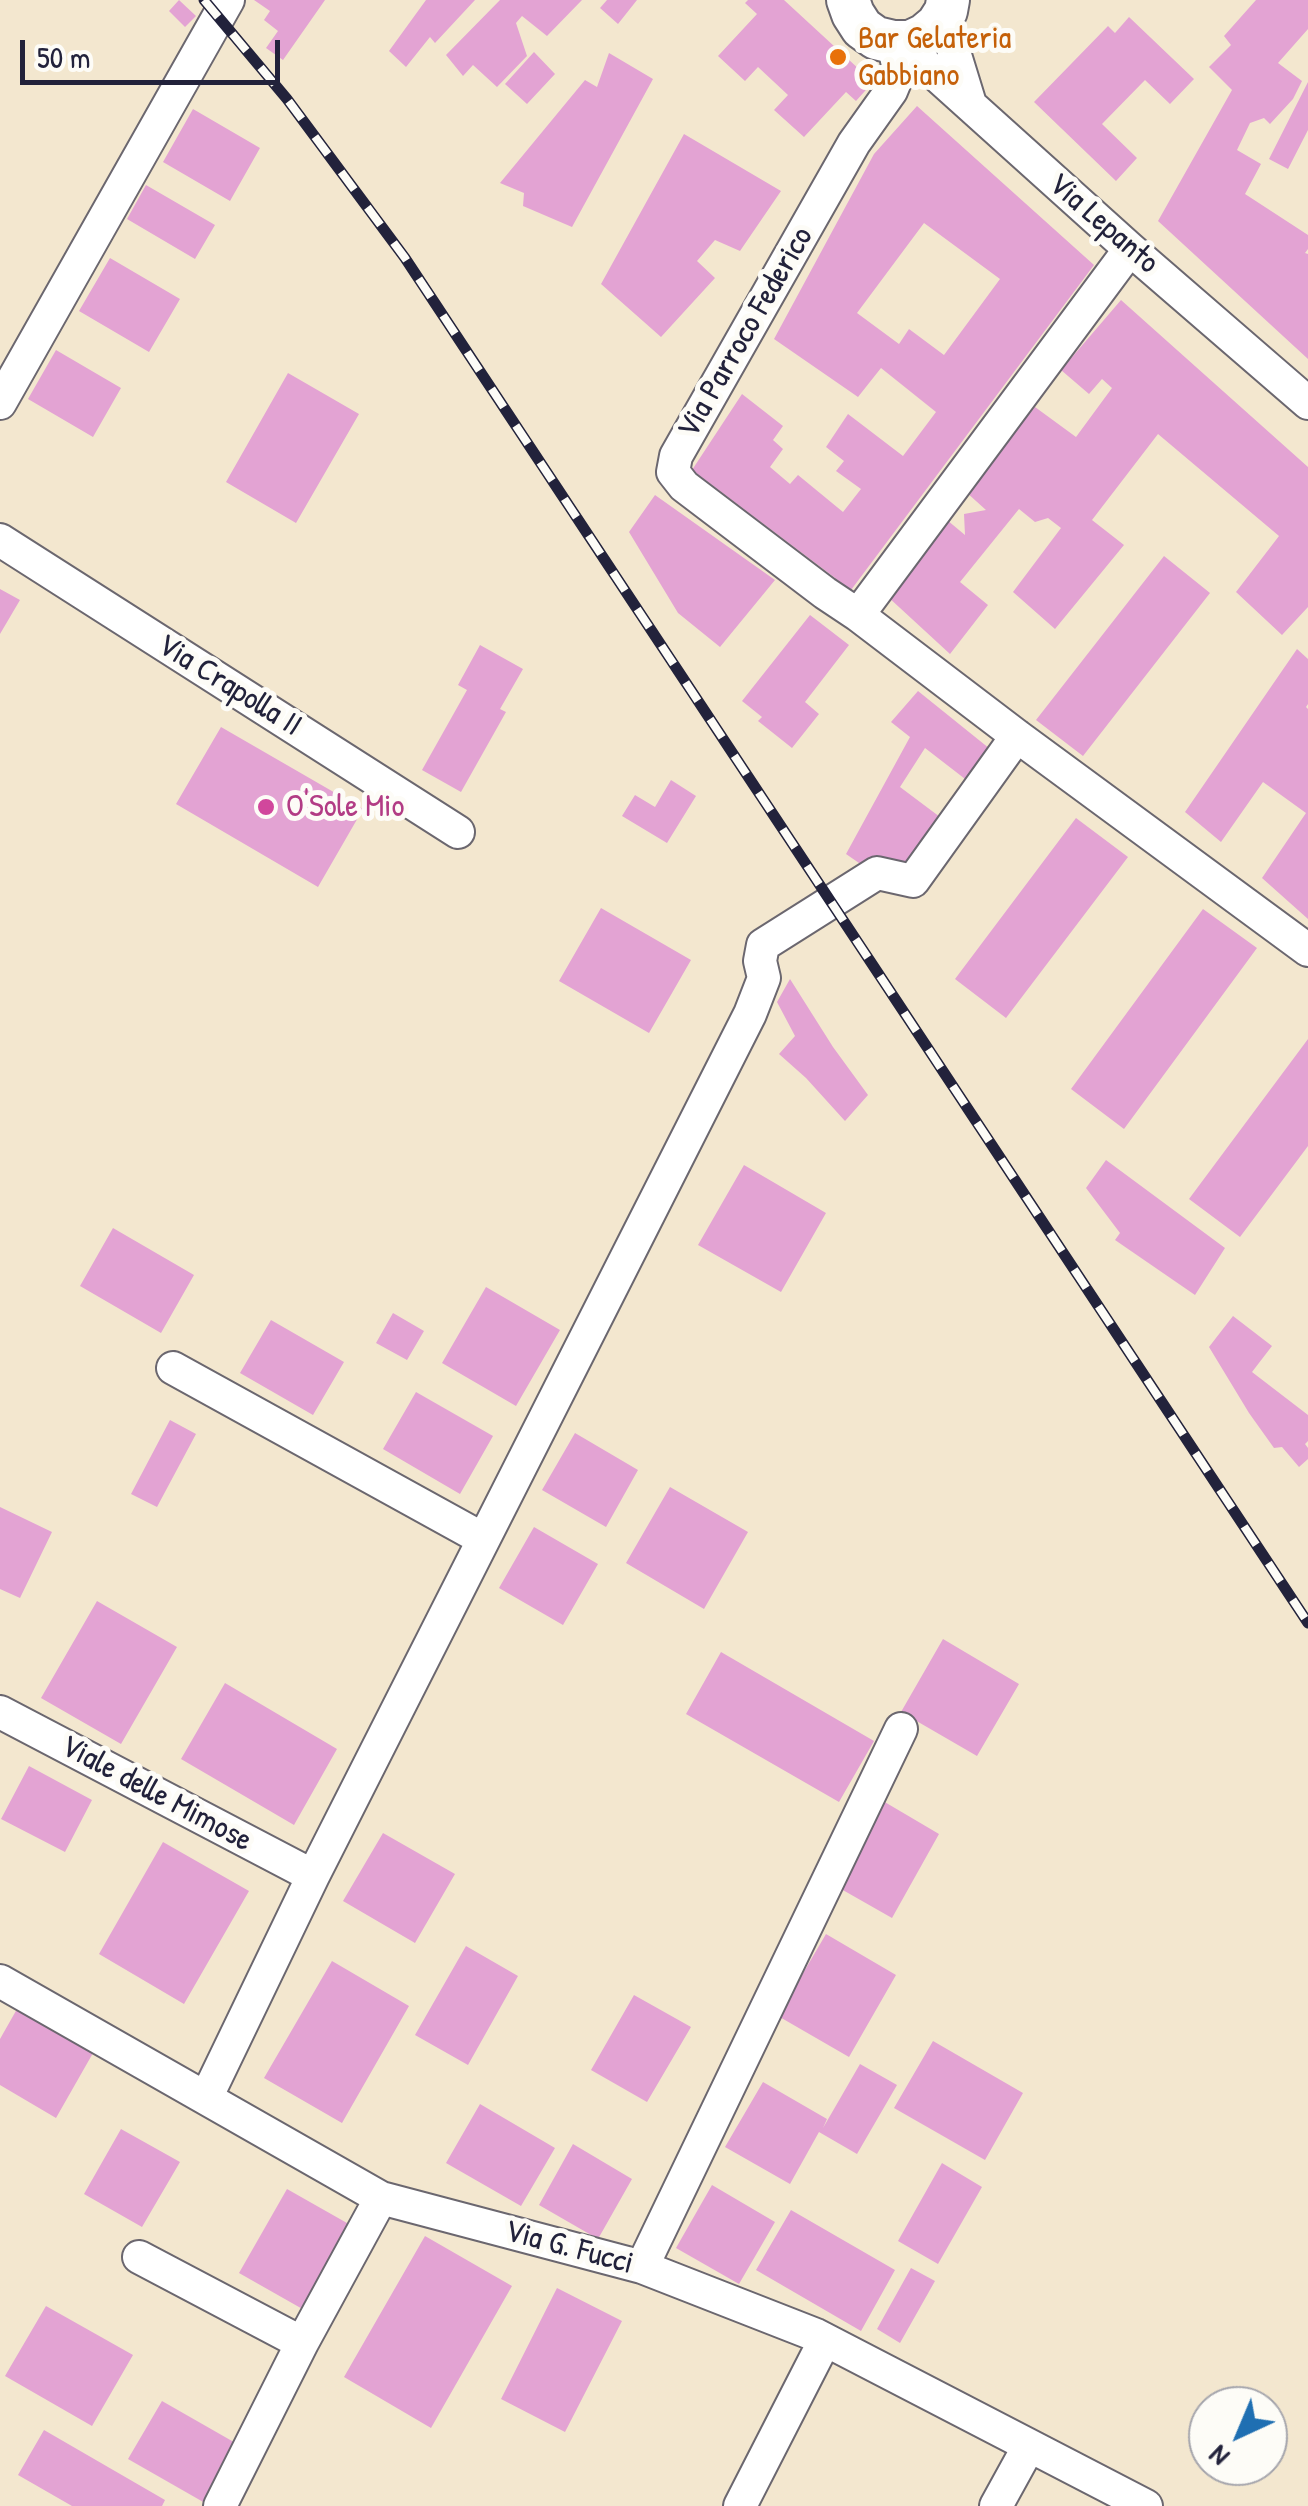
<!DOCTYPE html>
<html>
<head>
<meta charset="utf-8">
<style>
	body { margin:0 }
	#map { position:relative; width:1308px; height:2506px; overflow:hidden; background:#f3e7cf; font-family:"Patrick Hand",sans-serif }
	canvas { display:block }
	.north { position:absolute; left:1188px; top:2386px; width:100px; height:100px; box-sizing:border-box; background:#fdfcf7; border:2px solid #a5a5ac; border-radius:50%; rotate:224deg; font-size:28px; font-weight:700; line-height:40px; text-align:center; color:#22223b }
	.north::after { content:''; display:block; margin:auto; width:35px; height:45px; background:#1f6fb2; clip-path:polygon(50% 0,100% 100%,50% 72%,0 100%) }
	.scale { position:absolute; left:20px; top:40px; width:260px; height:45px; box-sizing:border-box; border:5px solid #22223b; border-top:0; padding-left:12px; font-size:30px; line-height:35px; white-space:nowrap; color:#22223b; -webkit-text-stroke:8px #fdfcf7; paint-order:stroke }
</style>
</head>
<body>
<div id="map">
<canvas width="1308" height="2506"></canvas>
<div class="north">N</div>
<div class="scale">50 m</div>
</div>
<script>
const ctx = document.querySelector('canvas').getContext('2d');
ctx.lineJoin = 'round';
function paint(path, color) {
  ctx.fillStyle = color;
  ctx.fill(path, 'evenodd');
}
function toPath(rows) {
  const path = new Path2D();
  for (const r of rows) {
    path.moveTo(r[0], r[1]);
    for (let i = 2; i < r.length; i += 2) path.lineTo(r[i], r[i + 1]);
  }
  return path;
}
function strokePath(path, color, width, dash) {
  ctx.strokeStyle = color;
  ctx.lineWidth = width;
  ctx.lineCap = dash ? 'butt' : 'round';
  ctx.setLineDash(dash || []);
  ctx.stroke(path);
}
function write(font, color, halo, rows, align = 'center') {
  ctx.font = font + ' "Patrick Hand",sans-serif';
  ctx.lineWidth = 10;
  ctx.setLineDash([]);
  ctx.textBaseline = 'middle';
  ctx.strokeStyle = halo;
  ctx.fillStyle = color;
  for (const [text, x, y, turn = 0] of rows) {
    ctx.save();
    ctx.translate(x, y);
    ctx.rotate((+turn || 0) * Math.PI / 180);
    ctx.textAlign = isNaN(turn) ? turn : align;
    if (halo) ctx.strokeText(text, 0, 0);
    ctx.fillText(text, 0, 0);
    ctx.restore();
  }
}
paint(toPath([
	[179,0,196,16,185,27,169,11],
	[254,0,325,0,283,60,266,48,278,31,264,20,270,11],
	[426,0,475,0,435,43,430,37,406,67,389,51],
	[500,0,582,0,547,36,522,16,516,23,527,56,497,87,473,65,463,76,446,55],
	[607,0,637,0,618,24,600,8],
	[748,0,784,0,873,82,856,101,846,92,804,137,774,110,788,95,758,67,745,81,718,56,757,14,745,3],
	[1256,0,1308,0,1308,29,1278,63,1302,81,1293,99,1270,124,1264,118,1250,123,1237,150,1261,164,1245,194,1308,235,1308,249,1305,253,1308,254,1308,359,1158,221,1232,90,1209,67,1231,45,1224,36],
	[1129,17,1194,79,1170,104,1145,80,1102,124,1137,158,1116,181,1034,102,1108,26,1115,33],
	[534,52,555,74,527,104,505,84],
	[609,53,653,79,572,227,523,206,524,193,500,183,585,80,597,87],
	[1308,82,1308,130,1288,169,1269,159],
	[917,106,1094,265,851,590,692,470,742,394,783,426,773,440,783,449,770,467,790,484,798,475,843,512,861,489,836,471,844,461,826,447,848,414,903,456,936,412,881,368,858,397,774,339,874,154],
	[924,223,1000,279,944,355,909,329,899,344,857,313],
	[193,109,260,148,230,201,163,162],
	[684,134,781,191,740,251,715,240,697,261,715,278,661,337,601,284],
	[146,185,215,225,195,259,127,219],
	[110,258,180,299,149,352,79,311],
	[1121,300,1308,467,1308,607,1282,635,1236,592,1279,536,1158,434,1092,520,1124,545,1055,629,1013,592,1061,528,1048,518,1035,522,1019,509,960,582,988,605,950,654,887,596,947,520,965,535,964,514,986,510,966,492,1035,407,1076,437,1112,388,1102,379,1089,394,1061,370],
	[56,350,121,388,93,437,28,399],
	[288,373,359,414,296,523,226,482],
	[655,495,775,580,720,647,678,613,629,532],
	[1164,556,1210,593,1083,756,1036,720],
	[0,589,20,600,0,634],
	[810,615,849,645,805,702,819,714,792,748,758,721,762,717,742,701],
	[480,645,523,669,500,709,506,712,461,792,422,770,467,690,458,685],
	[1297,649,1308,659,1308,704,1306,707,1308,709,1308,919,1262,878,1306,813,1263,782,1221,842,1185,812],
	[918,691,995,753,969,782,925,748,900,787,944,820,910,876,872,872,846,854,910,737,891,722],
	[221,727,363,809,318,887,176,804],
	[671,780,696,796,667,843,622,816,635,795,655,807],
	[1076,818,1128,857,1006,1018,955,979],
	[601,908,691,960,649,1033,559,981],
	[1203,909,1257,948,1124,1129,1071,1089],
	[790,979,833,1047,868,1095,845,1121,806,1078,779,1054,795,1036,777,1002],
	[1308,1039,1308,1146,1240,1237,1189,1199],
	[1106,1160,1225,1248,1195,1295,1115,1240,1120,1233,1086,1188],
	[744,1165,826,1213,781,1292,698,1245],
	[113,1228,194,1275,161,1333,80,1286],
	[486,1287,560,1330,516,1406,442,1363],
	[393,1313,424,1331,407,1360,376,1343],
	[1233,1316,1272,1346,1252,1372,1308,1415,1308,1441,1305,1444,1308,1448,1308,1459,1299,1467,1282,1447,1274,1448,1249,1413,1209,1347],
	[271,1320,344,1362,313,1415,240,1373],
	[416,1392,493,1436,460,1494,383,1449],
	[170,1420,196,1434,157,1507,131,1494],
	[575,1433,638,1470,606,1527,542,1490],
	[670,1487,748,1532,704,1609,626,1563],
	[0,1507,52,1532,20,1598,0,1589],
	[534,1527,598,1564,563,1625,499,1588],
	[97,1601,177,1647,121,1744,41,1698],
	[943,1639,1019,1684,977,1756,901,1712],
	[721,1652,874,1741,839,1802,686,1714],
	[225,1683,337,1749,294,1825,181,1759],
	[29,1766,92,1800,65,1852,1,1819],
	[883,1801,939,1834,892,1918,834,1885],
	[383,1833,455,1874,415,1943,343,1901],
	[163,1842,249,1891,184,2004,99,1954],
	[826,1934,896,1975,849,2057,778,2016],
	[466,1946,518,1976,468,2065,415,2035],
	[332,1961,409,2006,342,2123,264,2078],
	[634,1995,691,2027,647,2102,591,2070],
	[21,2002,97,2046,56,2118,0,2085,0,2039],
	[933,2041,1023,2093,985,2160,894,2108],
	[860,2064,897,2085,857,2154,819,2132,790,2184,725,2147,763,2082,827,2119,823,2128],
	[480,2104,555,2148,521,2206,446,2163],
	[121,2129,180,2162,142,2227,84,2194],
	[573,2144,632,2179,598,2239,539,2205],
	[942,2163,982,2187,938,2264,898,2241],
	[712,2185,775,2222,739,2284,676,2248],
	[287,2189,354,2227,306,2311,239,2273],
	[791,2210,895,2270,861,2331,756,2270],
	[425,2236,512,2286,431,2428,344,2377],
	[911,2268,935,2281,900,2343,877,2329],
	[557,2288,622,2321,565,2432,501,2399],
	[46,2306,133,2355,92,2426,5,2376],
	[162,2401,239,2445,205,2503,128,2459],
	[44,2430,165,2500,162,2506,72,2506,18,2475]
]), '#e3a3d3');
const minor = toPath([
	[943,16,970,104],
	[893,42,898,65,896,79,891,91,854,143,676,456,673,472,684,486,825,593,858,615,1017,736,1308,950],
	[900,42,1130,249,1308,403],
	[0,403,228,0],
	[0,540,458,832],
	[858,615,1130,249],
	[173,1368,483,1539],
	[0,1712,313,1876],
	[0,1981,381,2198,642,2267,816,2335,1146,2506],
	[206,2098,313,1876,750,1014,764,978,760,961,763,945,877,873,913,881,1017,736],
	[139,2257,302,2343],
	[642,2267,901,1729],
	[220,2506,302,2343,381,2198],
	[740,2506,825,2340],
	[996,2506,1029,2446]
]);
const major = toPath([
	[848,0,853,14,862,28,876,38,893,42,910,42,925,35,937,25,946,11,948,0]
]);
strokePath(minor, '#6b676f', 36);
strokePath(major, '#6b676f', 46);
strokePath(minor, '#fff', 32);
strokePath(major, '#fff', 42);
const rail = toPath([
	[204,0,287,99,405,258,1308,1623]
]);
strokePath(rail, '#22223b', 11);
strokePath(rail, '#fdfcf7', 8, [22]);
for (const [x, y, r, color] of [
	[838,57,10,"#e8710a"],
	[266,807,10,"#d1479c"]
]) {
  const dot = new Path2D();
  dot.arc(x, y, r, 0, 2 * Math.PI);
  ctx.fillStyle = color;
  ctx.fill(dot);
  strokePath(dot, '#fdfcf7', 4);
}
write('32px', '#c56008', '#fdfcf7', [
	["Bar Gelateria",858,39],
	["Gabbiano",858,76]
], 'left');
write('32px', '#22223b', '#fdfcf7', [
	["Via Lepanto",1103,224,41],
	["Via Parroco Federico",746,333,-60],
	["Via Crapolla II",229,686,32],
	["Viale delle Mimose",156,1794,28],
	["Via G. Fucci",569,2248,15]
]);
write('32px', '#b23c85', '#fdfcf7', [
	["O'Sole Mio",286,807]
], 'left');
</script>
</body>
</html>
